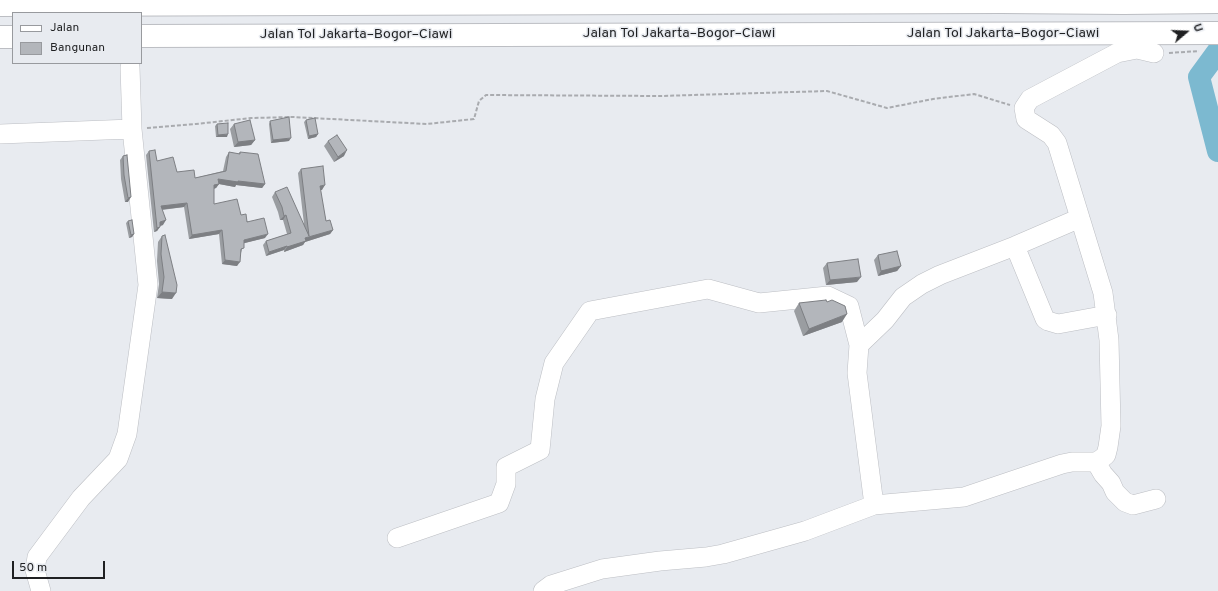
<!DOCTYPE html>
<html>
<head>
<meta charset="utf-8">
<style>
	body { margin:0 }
	#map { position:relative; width:1218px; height:591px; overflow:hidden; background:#e8ebf0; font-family:Overpass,sans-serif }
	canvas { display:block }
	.legend { position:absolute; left:12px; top:12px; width:130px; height:52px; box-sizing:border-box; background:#e8ebf0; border:1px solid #989a9e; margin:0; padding:5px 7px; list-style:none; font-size:12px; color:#1f2022 }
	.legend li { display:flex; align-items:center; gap:8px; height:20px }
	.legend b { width:20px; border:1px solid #989a9e }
	.north { position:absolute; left:1166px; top:12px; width:40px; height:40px; -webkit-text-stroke:3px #e8ebf0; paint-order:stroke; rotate:71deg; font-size:11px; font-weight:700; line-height:16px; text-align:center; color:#1f2022 }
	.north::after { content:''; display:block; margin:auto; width:14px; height:18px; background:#1f2022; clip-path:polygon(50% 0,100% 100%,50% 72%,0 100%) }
	.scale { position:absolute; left:12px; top:561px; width:93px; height:18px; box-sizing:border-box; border:2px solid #1f2022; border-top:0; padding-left:5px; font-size:12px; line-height:14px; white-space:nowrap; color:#1f2022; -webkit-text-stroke:3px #e8ebf0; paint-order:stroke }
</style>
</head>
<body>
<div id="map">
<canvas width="1218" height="591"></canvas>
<ul class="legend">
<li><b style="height:5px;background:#fff"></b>Jalan</li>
<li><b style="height:11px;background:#b3b6bb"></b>Bangunan</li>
</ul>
<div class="north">U</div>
<div class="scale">50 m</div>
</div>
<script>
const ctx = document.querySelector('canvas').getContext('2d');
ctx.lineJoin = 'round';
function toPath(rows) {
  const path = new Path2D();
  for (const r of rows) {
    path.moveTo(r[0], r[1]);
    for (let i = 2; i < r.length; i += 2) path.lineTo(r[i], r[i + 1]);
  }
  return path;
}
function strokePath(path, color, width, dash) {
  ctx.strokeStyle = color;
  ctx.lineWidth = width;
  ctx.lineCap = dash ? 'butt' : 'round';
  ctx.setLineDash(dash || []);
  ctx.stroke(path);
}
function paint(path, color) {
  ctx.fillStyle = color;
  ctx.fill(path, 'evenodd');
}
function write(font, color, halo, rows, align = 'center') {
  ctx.font = font + ' Overpass,sans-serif';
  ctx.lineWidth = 3;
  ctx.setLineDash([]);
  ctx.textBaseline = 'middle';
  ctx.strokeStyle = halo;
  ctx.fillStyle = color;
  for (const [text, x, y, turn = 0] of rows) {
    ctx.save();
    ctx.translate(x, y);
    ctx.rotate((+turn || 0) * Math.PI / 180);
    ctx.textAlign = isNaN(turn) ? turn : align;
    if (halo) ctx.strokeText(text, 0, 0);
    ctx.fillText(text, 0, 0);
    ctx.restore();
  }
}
strokePath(toPath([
	[1218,51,1199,77,1218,151]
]), '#7cb9d0', 22);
const minor = toPath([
	[0,134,132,129],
	[1015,246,1045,319,1048,321,1058,324,1107,315],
	[859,345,885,320,903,297,922,284,940,275,1015,246,1080,218],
	[1096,462,1103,474,1111,483,1115,492,1125,502,1133,505,1156,499],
	[397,538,499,503,506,484,506,467,540,450,545,399,554,363,590,311,708,289,759,303,828,296,849,306,859,345,857,373,874,505],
	[41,591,35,570,37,557,81,498,118,459,127,434,148,285,132,129,130,67],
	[543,591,551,585,602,569,660,561,706,557,723,554,805,531,874,505,964,497,1062,464,1072,462,1096,462,1101,459,1106,455,1108,447,1111,426,1109,340,1103,293,1057,143,1051,135,1026,119,1024,108,1030,99,1117,53,1137,49,1154,53]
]);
const highway = toPath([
	[0,5,1001,2,1124,3,1218,2],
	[141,36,1218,33],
	[0,37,13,37]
]);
strokePath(minor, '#bcbec3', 20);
strokePath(highway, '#bcbec3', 24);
strokePath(toPath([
	[1169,53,1199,51],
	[147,128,196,124,251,118,293,117,427,124,474,119,479,101,486,95,660,96,827,91,887,108,933,99,974,94,1010,105]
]), '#a9abaf', 2, [4, 2]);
strokePath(minor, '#fff', 19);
strokePath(highway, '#fff', 22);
paint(toPath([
	[306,120,318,134,316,137,308,139,304,122],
	[270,121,289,141,271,143,269,124],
	[217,124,227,137,216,137,215,126],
	[234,124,255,140,251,145,234,147,230,129],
	[328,141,344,156,334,162,324,146],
	[149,151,157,161,177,172,195,178,223,171,226,157,229,152,238,154,240,152,265,184,262,188,236,185,235,187,219,184,216,188,214,189,214,204,241,215,265,238,244,243,237,266,222,264,219,234,189,239,184,207,162,210,163,225,160,226,157,231,154,232,146,155],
	[127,155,128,202,125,202,121,179,120,160,123,156],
	[301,169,322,190,320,190,326,221,333,230,330,234,305,242,303,245,284,252,284,250,266,256,263,245,266,241,287,234,283,220,280,220,278,212,272,197,275,192,304,224,298,173],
	[128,221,134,234,132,237,129,238,126,223],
	[162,236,172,299,157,298,159,284,157,261,158,242],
	[878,255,901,266,897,271,878,276,874,260],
	[827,263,857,282,826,285,823,268],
	[827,302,842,322,803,336,794,311,799,303]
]), '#9a9da1');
paint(toPath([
	[228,134,227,137,216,137,218,135],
	[318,134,316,137,308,139,309,136],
	[291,138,289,141,271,143,273,140],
	[255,140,251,145,234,147,238,142],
	[347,150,344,156,334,162,338,157],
	[218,179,238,181,265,184,262,188,236,185,235,187,219,184,216,188,211,189],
	[325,185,322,190,317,190,320,186],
	[131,197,128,202,125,202,128,198],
	[187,203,184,207,158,210,161,206],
	[286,215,283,220,280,220,284,216],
	[166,220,163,225,156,227,160,222],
	[160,227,157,231,154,232,157,228],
	[222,230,219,234,189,239,192,235],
	[333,230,330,234,305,242,303,245,284,252,287,247,305,238],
	[134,234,132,237,129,238,131,235],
	[268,234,265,238,241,244,244,240],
	[287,246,284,250,266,256,269,252],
	[225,260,240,262,237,266,222,264],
	[901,266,897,271,878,276,881,271],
	[861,277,857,282,826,285,830,280],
	[162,292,176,293,172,299,157,298],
	[847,314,842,322,803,336,809,329]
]), '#7d7f83');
const building = toPath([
	[289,117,291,138,273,140,270,121,289,117],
	[315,118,318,134,309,136,306,120,315,118],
	[250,120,255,140,238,142,234,124,250,120],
	[228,123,228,134,218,135,217,124,228,123],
	[337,135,347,150,338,157,328,141,337,135],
	[155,150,157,161,173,157,177,172,194,170,195,178,226,171,229,152,240,154,240,152,258,154,265,184,238,181,238,182,218,179,219,184,214,185,214,204,237,199,241,215,246,214,247,222,264,218,268,234,244,240,244,248,241,249,240,262,225,260,222,230,192,235,187,203,161,206,166,220,160,222,160,227,157,228,149,151,155,150],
	[127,155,131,197,128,198,124,175,123,156,127,155],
	[323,166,325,185,320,186,326,221,330,220,333,230,305,238,306,241,287,247,287,246,269,252,266,241,291,233,286,215,284,216,282,207,275,192,287,187,309,236,301,169,323,166],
	[132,220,134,234,131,235,128,221,132,220],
	[165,235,177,285,176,293,162,292,164,277,161,254,162,236,165,235],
	[897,251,901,266,881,271,878,255,897,251],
	[858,259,861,277,830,280,827,263,858,259],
	[826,300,827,302,832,300,845,306,847,314,809,329,799,303,826,300]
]);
paint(building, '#b3b6bb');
strokePath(building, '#7d7f83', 1);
write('14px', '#1f2022', '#e8ebf0', [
	["Jalan Tol Jakarta–Bogor–Ciawi",679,34],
	["Jalan Tol Jakarta–Bogor–Ciawi",1003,34],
	["Jalan Tol Jakarta–Bogor–Ciawi",356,35]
]);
</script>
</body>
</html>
